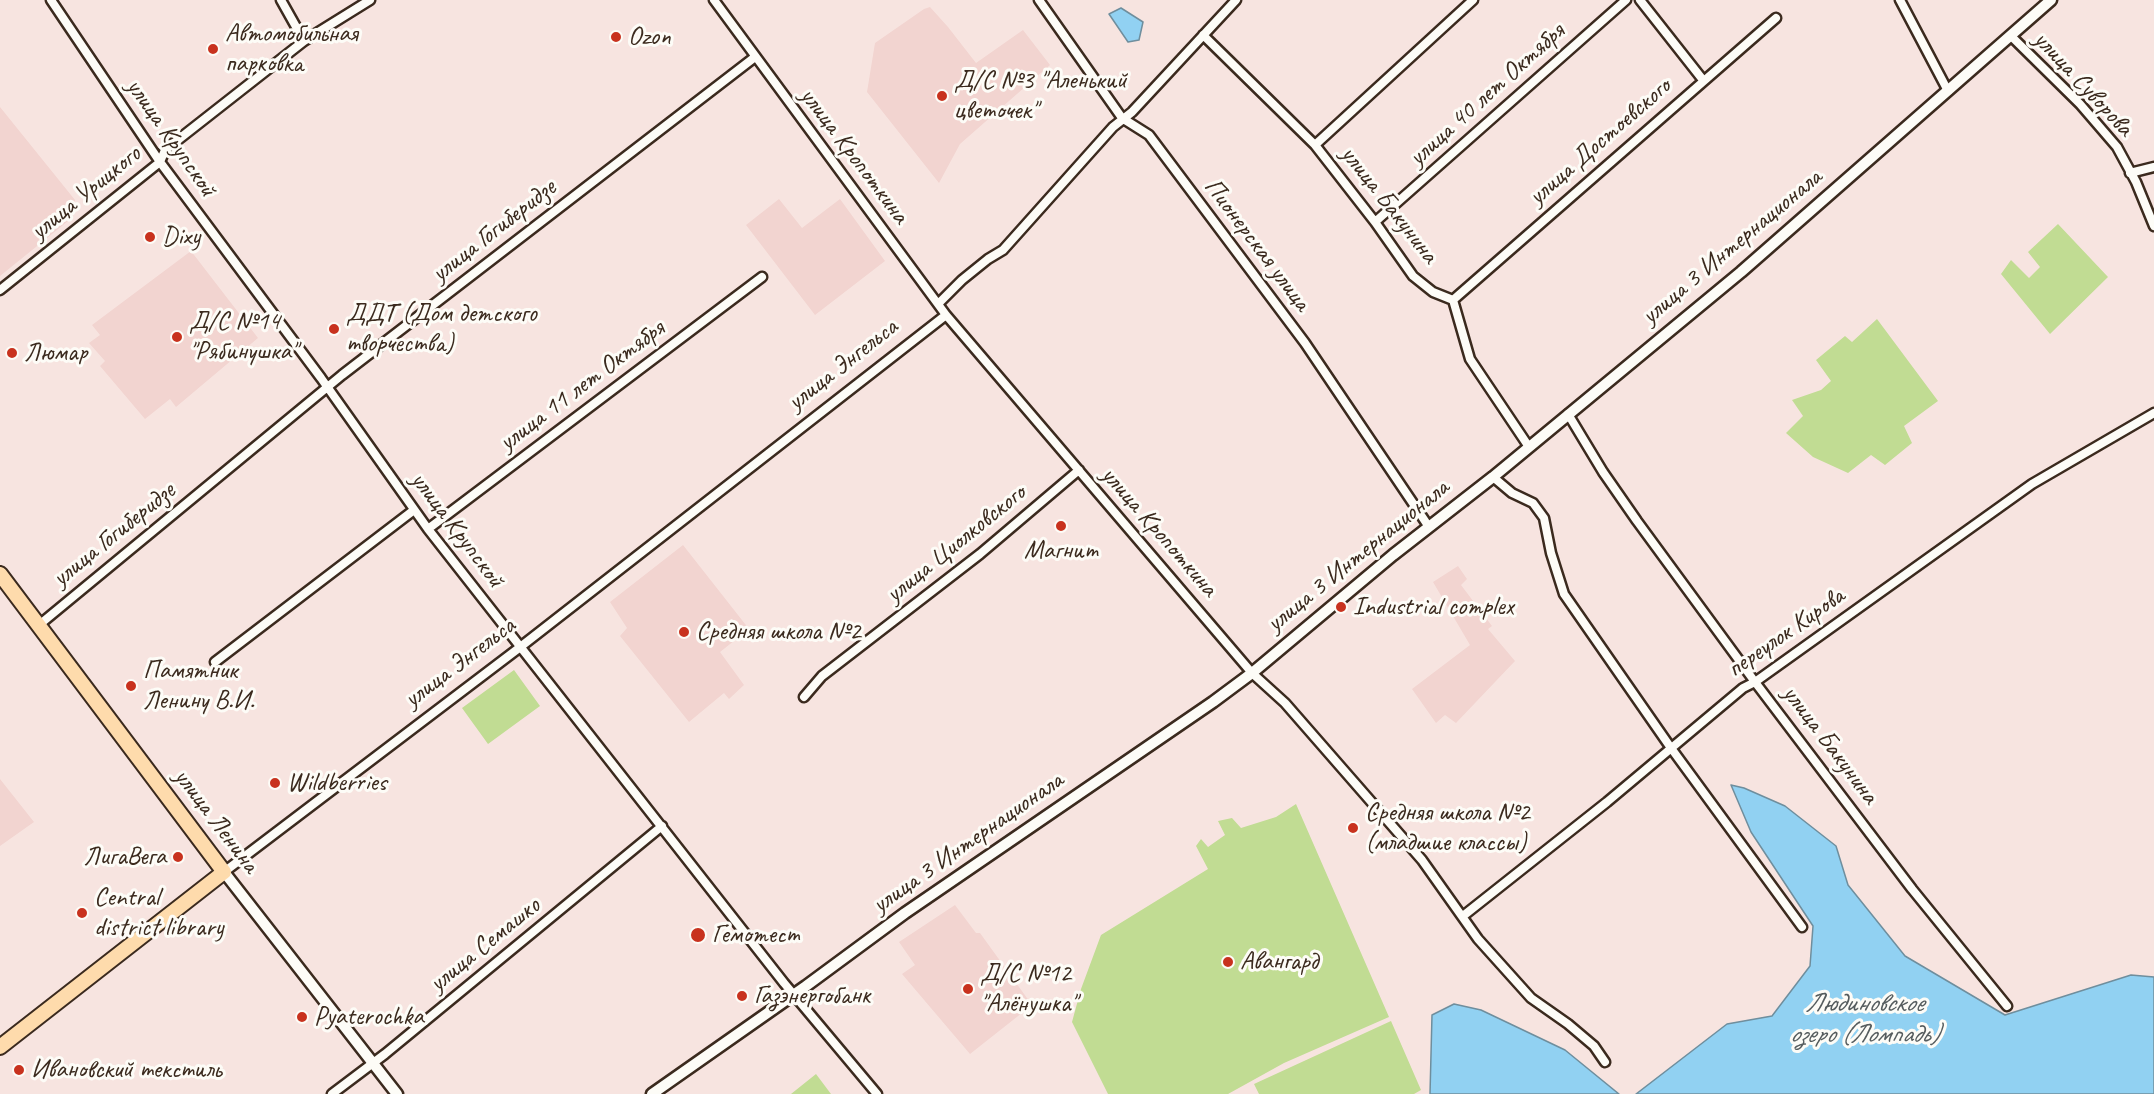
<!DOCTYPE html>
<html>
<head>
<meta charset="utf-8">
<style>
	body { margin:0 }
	canvas { display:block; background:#f7e4e0 }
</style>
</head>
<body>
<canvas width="2154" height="1094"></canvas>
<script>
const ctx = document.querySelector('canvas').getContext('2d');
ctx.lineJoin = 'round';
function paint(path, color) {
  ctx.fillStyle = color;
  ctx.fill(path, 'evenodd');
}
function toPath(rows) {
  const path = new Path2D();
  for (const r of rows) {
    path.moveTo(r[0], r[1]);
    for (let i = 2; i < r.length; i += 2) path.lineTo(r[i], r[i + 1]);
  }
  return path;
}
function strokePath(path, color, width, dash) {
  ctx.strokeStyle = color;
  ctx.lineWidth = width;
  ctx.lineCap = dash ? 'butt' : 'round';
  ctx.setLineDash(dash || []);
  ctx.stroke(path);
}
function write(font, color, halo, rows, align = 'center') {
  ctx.font = font + ' Caveat,sans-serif';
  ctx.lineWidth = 6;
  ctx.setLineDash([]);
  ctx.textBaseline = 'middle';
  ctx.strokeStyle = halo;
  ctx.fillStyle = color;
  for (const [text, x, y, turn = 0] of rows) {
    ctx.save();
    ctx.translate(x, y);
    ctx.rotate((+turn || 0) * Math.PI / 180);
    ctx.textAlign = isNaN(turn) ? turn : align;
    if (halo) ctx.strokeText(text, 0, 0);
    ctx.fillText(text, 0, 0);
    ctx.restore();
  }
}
paint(toPath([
	[930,7,948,27,976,63,1023,30,1050,65,960,144,939,183,867,92,875,43,924,9],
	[0,107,75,200,73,217,0,276],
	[779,199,802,228,840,199,885,261,815,315,746,225],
	[191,251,258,338,176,407,170,399,145,419,100,366,105,361,89,343,100,335,92,325],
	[683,545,749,629,720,652,744,685,729,699,724,693,689,722,620,636,627,628,610,602],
	[1458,566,1467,579,1461,585,1492,626,1488,629,1515,661,1456,723,1445,715,1436,723,1412,689,1470,645,1433,582],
	[0,779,34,822,0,846],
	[955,905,976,933,980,933,1032,1005,970,1054,902,974,915,965,899,942]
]), '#f2d4d0');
paint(toPath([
	[2058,224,2108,277,2050,334,2001,274,2011,260,2029,278,2040,267,2028,252],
	[1877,319,1938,401,1904,426,1912,443,1885,465,1871,455,1848,473,1813,457,1786,433,1803,416,1792,400,1821,390,1831,381,1816,360,1845,336,1852,342],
	[514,670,540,706,488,744,462,708],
	[1296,804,1389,1017,1284,1063,1228,1094,1108,1094,1072,1022,1081,989,1101,935,1208,869,1196,846,1201,839,1208,847,1225,835,1218,821,1232,818,1241,828,1276,817],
	[1391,1021,1421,1090,1414,1094,1259,1094,1254,1084],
	[816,1074,831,1094,791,1094]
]), '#c1dc93');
const water = toPath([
	[1121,8,1143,22,1139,40,1128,42,1109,14,1121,8],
	[1731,785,1744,788,1785,806,1836,846,1848,885,1905,956,2005,1015,2131,975,2154,977,2154,1094,1636,1094,1727,1024,1772,1016,1810,966,1813,926,1751,832,1731,785],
	[1454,1004,1481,1010,1565,1050,1619,1094,1430,1094,1432,1015,1454,1004]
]);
paint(water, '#91d1f2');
strokePath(water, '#6f8e9d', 1.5);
const minor = toPath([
	[51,0,160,162,321,378,428,529,784,983,877,1094],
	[281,0,304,41],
	[714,0,946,315,1252,673,1285,703,1422,860,1478,939,1531,998,1568,1024,1594,1046,1605,1062],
	[1039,0,1122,118,1149,135,1305,343,1429,527],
	[1640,0,1703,80],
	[1900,0,1948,91],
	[1203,35,1315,145,1375,222,1413,276,1433,292,1453,300,1470,359,1529,447],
	[2011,36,2080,104,2117,147,2136,182,2154,226],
	[1315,145,1473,0],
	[2130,173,2154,167],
	[1375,222,1626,0],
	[0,290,160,162,165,150,304,41,370,0],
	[1453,300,1776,18],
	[938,304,962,280,988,259,1003,250,1113,127,1132,112,1236,0],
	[1568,414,1603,472,1637,521,1755,682,1912,889,2007,1006],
	[1493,477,1512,493,1533,503,1544,518,1551,553,1564,594,1671,748,1802,927],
	[428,529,762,277],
	[39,625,342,375,755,57],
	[215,662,414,510],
	[804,697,822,676,980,554,1079,470],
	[224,872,519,648,946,315],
	[1463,916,1607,802,1743,688,1755,682,2032,484,2154,413],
	[332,1094,385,1054,662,826]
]);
const tertiary = toPath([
	[224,872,397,1094],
	[652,1094,806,986,905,913,1213,702,1252,673,1393,555,1493,477,1741,272,2051,0]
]);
const primary = toPath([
	[0,574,224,872,0,1047]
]);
strokePath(minor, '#3b2a1e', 13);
strokePath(tertiary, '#3b2a1e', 15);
strokePath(primary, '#3b2a1e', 18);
strokePath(minor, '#fdfcf7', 8);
strokePath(tertiary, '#fdfcf7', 10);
strokePath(primary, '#fedbac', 14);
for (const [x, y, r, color] of [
	[616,37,6,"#c8321e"],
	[213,49,6,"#c8321e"],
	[942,96,6,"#c8321e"],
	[150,237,6,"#c8321e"],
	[334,329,6,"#c8321e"],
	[177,337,6,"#c8321e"],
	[12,353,6,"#c8321e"],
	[1061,526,6,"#c8321e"],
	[1341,607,6,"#c8321e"],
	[684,632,6,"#c8321e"],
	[131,686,6,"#c8321e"],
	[275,783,6,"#c8321e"],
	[1353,828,6,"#c8321e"],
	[178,857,6,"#c8321e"],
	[82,913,6,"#c8321e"],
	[698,935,8,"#c8321e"],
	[1228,962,6,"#c8321e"],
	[968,989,6,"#c8321e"],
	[742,996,6,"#c8321e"],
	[302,1017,6,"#c8321e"],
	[19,1070,6,"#c8321e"]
]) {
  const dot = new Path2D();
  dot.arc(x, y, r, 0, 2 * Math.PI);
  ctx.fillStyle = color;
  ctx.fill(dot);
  strokePath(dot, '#fdfcf7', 2);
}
write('26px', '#3b2a1e', '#fdfcf7', [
	["Автомобильная",225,34],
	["парковка",225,64],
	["Ozon",628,37],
	["Д/С №3 \"Аленький",954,81],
	["цветочек\"",954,111],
	["Dixy",162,237],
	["ДДТ (Дом детского",346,314],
	["творчества)",346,344],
	["Д/С №14",189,322],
	["\"Рябинушка\"",189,352],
	["Люмар",24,353],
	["Магнит",1061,551,"center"],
	["Industrial complex",1353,607],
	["Средняя школа №2",696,632],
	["Памятник",143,671],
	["Ленину В.И.",143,701],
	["Wildberries",287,783],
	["Средняя школа №2",1365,813],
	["(младшие классы)",1365,843],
	["ЛигаВега",166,857,"right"],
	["Central",94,898],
	["district library",94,928],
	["Гемотест",712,935],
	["Авангард",1240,962],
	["Д/С №12",980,974],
	["\"Алёнушка\"",980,1004],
	["Газэнергобанк",754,996],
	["Pyaterochka",314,1017],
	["Ивановский текстиль",31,1070]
], 'left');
write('26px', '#3b2a1e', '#fdfcf7', [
	["улица Суворова",2083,84,47],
	["улица 40 лет Октября",1487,95,-42],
	["улица Крупской",171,138,55],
	["улица Достоевского",1600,142,-41],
	["улица Кропоткина",854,156,53],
	["улица Урицкого",86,193,-39],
	["улица Бакунина",1389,205,52],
	["улица Гогиберидзе",494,231,-38],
	["Пионерская улица",1257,245,53],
	["улица 3 Интернационала",1732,247,-40],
	["улица Энгельса",843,365,-38],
	["улица 11 лет Октября",582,386,-37],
	["улица Крупской",457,530,53],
	["улица Кропоткина",1159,532,49],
	["улица Гогиберидзе",114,535,-39],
	["улица Циолковского",956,544,-39],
	["улица 3 Интернационала",1358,556,-39],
	["переулок Кирова",1786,633,-35],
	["улица Энгельса",460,663,-37],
	["улица Бакунина",1830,745,53],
	["улица Ленина",216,821,53],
	["улица 3 Интернационала",968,843,-35],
	["улица Семашко",485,945,-39]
]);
write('italic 27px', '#555c5e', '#fdfcf7', [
	["Людиновское",1864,1004],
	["озеро (Ломпадь)",1864,1035]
]);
</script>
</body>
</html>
